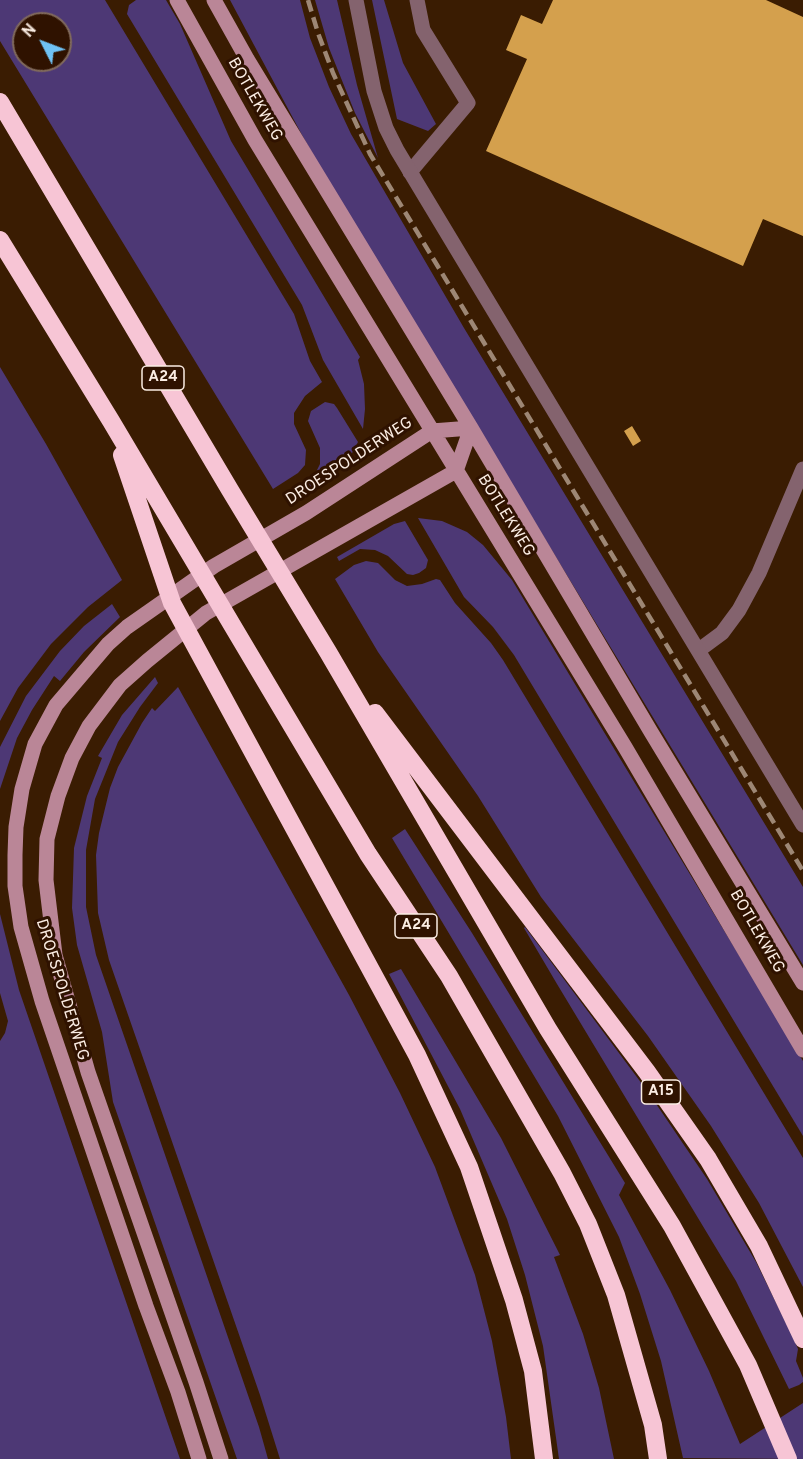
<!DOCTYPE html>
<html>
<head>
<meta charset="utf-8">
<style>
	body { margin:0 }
	#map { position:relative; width:803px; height:1459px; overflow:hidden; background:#3a1c02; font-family:Overpass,sans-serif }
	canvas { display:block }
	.north { position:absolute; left:12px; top:12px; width:60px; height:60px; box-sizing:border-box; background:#2f1200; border:2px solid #816a5b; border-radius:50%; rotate:312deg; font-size:16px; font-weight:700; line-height:24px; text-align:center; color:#fbede3 }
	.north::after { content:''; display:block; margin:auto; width:21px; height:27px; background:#6fc2f4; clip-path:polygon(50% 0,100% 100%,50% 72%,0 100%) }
</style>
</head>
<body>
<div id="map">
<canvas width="803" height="1459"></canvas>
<div class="north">N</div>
</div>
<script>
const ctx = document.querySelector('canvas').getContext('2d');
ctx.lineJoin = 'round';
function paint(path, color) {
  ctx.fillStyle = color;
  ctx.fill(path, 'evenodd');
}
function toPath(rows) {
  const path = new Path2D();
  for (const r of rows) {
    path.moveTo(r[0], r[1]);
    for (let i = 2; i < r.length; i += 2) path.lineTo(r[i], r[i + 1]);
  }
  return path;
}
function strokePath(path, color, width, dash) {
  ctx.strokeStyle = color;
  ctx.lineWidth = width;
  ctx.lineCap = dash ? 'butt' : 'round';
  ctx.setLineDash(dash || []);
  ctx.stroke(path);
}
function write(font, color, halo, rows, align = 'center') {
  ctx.font = font + ' Overpass,sans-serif';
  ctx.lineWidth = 6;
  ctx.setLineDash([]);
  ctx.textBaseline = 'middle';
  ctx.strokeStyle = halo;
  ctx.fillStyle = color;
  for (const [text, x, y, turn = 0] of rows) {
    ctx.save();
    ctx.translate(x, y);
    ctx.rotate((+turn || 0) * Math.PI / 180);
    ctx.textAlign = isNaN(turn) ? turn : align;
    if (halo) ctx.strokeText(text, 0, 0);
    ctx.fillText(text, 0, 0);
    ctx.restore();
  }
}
paint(toPath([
	[0,0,105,0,294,314,310,361,322,382,305,396,294,413,294,424,306,450,305,465,298,473,273,489,0,41],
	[24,24,60,24,60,60,24,60],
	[136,0,166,0,180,24,231,141,360,357,358,360,364,384,365,409,363,429,323,360,302,305,127,14,129,5],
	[230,0,300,0,310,38,329,87,351,134,464,328,803,887,803,965,327,179,302,135],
	[315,0,337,0,357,85,378,158,355,113,329,48],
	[372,0,384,0,403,63,436,124,428,131,397,119],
	[0,367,46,444,122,580,88,607,51,644,18,688,0,721],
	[325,402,334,404,337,408,358,442,351,455,336,469,298,497,295,493,304,488,314,476,320,464,320,448,308,421,311,411],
	[418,518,442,521,467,532,483,545,512,580,803,1061,803,1136,514,655,493,627,464,597],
	[405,521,428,560,426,568,419,573,413,575,407,574,388,556,375,550,360,549,339,561,337,557,394,524],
	[366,561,378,563,395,580,407,586,422,584,436,579,440,580,455,603,491,643,503,660,608,834,803,1158,803,1287,759,1203,711,1126,648,1036,541,897,478,796,378,652,335,579,354,565],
	[112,604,120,617,84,652,60,681,54,676,32,710,17,738,0,789,0,747,26,696,60,651,84,626],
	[155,677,158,683,140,707,118,742,95,799,86,850,86,907,96,955,259,1427,268,1459,237,1459,113,1102,102,1032,77,945,72,908,74,848,87,796,102,758,98,756,122,715],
	[178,687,349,995,400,1093,435,1167,475,1275,492,1341,506,1417,511,1459,280,1459,260,1395,109,960,98,913,96,855,99,833,110,788,118,767,142,723,152,708,155,711],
	[405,829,472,933,625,1183,619,1195,670,1290,709,1371,740,1444,803,1403,803,1459,683,1458,661,1361,640,1294,619,1237,558,1116,392,838],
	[0,914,19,990,180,1459,0,1459,0,1041,5,1033,8,1021,0,993],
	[525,927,648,1092,707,1179,756,1262,791,1333,798,1349,796,1361,803,1378,803,1382,799,1385,789,1389,736,1281,557,984,524,928],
	[401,969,501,1138,560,1255,554,1257,583,1334,599,1388,614,1459,559,1459,543,1346,525,1275,507,1219,460,1109,389,974]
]), '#4d3875');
paint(toPath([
	[553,0,766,0,803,17,803,236,763,219,743,266,486,151,527,59,506,50,521,15,542,24],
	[632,426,641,441,633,446,624,431]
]), '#d4a04d');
strokePath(toPath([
	[410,172,468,103,423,30,417,0],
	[699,650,722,633,739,610,759,573,803,469]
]), '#84636e', 15);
strokePath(toPath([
	[356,0,374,91,386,128,397,150,803,825]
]), '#84636e', 15);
strokePath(toPath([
	[177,0,255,140,625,747,803,1050],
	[214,0,247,59,471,428,651,732,803,983],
	[199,1459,178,1392,146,1306,42,1001,21,927,15,886,15,855,16,827,22,789,35,744,56,705,108,644,127,627,214,566,306,513,432,431,471,428],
	[221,1459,196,1382,88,1072,55,955,46,880,47,839,58,796,72,758,89,726,120,685,147,661,206,613,456,471,471,428]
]), '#ba8697', 15);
strokePath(toPath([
	[0,102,230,490,328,652,548,1029,672,1226,748,1365,788,1459],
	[0,240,111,421,368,854,449,976,562,1173,588,1224,616,1295,653,1425,658,1459],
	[122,455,172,603,417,1055,469,1167,514,1300,533,1371,544,1459],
	[375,713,647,1072,708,1159,759,1246,803,1339]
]), '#f7c5d5', 18);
strokePath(toPath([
	[308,0,318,33,333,73,370,154,803,871]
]), '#9d8775', 4.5, [12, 6]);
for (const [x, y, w] of [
	[163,378,42],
	[416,926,42],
	[661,1092,39]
]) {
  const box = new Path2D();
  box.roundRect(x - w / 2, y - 12, w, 24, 4.5);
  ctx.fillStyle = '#2f1200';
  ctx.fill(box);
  strokePath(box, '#fbede3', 1.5);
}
write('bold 15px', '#fbede3', null, [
	["A24",163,378],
	["A24",416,926],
	["A15",661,1092]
]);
write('16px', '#fbede3', '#2f1200', [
	["BOTLEKWEG",254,100,60],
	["DROESPOLDERWEG",350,462,-33],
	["BOTLEKWEG",505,516,58],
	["BOTLEKWEG",756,932,60],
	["DROESPOLDERWEG",61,990,73]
]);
</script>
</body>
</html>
